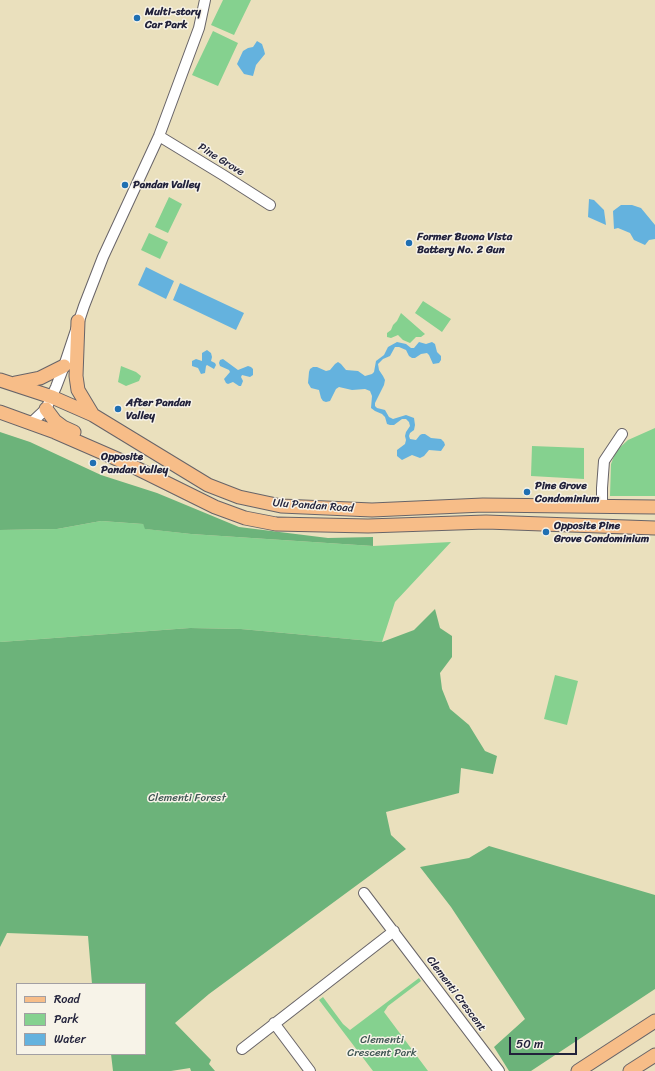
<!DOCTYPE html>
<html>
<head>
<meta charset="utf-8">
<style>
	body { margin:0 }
	#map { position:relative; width:655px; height:1071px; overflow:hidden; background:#eae0bd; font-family:Sriracha,sans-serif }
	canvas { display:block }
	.legend { position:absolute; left:16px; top:983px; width:130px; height:72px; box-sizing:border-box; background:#f7f3e8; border:1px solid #a29fa3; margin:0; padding:5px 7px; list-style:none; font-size:12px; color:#22223b }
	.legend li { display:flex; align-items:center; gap:8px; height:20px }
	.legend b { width:20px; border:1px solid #a29fa3 }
	.scale { position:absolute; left:509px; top:1037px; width:68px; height:18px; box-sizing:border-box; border:2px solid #22223b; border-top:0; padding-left:5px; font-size:12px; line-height:14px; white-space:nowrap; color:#22223b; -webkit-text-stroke:3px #f7f3e8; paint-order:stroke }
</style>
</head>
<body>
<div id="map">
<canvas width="655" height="1071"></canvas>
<ul class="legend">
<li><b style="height:5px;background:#f7bd88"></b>Road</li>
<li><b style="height:11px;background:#85d18f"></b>Park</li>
<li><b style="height:11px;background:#64b2de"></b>Water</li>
</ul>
<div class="scale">50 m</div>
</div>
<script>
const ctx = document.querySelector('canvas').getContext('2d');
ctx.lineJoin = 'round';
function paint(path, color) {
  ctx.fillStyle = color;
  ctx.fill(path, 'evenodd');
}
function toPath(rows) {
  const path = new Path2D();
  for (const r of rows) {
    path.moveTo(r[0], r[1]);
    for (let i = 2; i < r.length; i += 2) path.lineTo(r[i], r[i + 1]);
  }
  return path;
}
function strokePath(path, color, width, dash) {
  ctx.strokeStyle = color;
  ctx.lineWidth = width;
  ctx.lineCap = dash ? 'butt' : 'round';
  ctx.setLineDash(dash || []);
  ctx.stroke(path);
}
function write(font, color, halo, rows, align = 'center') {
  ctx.font = font + ' Sriracha,sans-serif';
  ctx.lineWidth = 3;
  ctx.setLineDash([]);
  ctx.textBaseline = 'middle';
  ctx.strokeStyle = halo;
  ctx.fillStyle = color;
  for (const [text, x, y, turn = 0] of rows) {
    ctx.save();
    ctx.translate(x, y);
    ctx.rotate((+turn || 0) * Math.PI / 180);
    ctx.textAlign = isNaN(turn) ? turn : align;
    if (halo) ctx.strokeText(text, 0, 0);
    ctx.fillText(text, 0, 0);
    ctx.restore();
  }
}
paint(toPath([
	[223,0,251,0,234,35,211,25],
	[213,31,238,43,218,86,192,75],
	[169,197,182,204,168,233,155,227],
	[149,233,168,242,160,259,141,250],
	[423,301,451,319,442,332,415,313],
	[401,313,425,334,421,337,416,337,410,343,403,340,398,335,391,338,387,337,387,333,391,330,393,325,397,321],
	[121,366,136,372,141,376,139,381,126,386,118,382],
	[655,428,655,496,610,496,611,464,616,451,628,440],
	[532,446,584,448,584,479,531,476],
	[101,521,143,524,146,529,191,534,373,546,451,542,395,602,382,642,241,629,190,628,0,642,0,530,57,529],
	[555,675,578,681,567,725,544,719],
	[419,978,421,981,388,1006,384,1012,428,1071,373,1071,319,1000,323,997,343,1024,350,1030]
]), '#85d18f');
paint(toPath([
	[0,432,30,442,101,475,157,493,239,527,328,538,373,537,373,546,191,534,145,529,143,524,101,521,57,529,0,530],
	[435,609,440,628,452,636,452,657,440,673,442,689,450,709,469,725,485,751,497,756,493,774,461,768,459,793,386,812,391,835,406,849,209,994,175,1023,211,1060,209,1064,215,1071,191,1071,190,1068,171,1071,113,1071,111,1054,145,1054,145,984,92,984,88,936,7,933,0,947,0,642,190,628,241,629,382,642,414,630],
	[489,846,655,895,655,989,531,1071,509,1071,494,1047,525,1019,451,907,420,867,469,858]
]), '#6cb37a');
paint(toPath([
	[257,41,262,44,264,50,265,54,256,65,253,76,244,74,237,64,243,51,248,48,253,47],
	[589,199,594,200,604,210,606,225,588,217],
	[621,205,632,205,641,208,655,225,655,239,649,240,645,245,634,240,630,233,618,228,614,229,613,211],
	[146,267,174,281,166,299,138,285],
	[180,283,244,313,236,330,173,300],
	[397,342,406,344,411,348,414,348,419,342,426,344,432,342,435,344,437,352,441,356,441,360,439,363,433,364,429,355,427,353,421,354,415,358,412,358,409,356,406,350,399,347,395,347,390,356,383,359,378,364,379,370,383,376,385,380,384,385,375,403,375,406,377,408,385,410,389,417,393,419,406,415,414,418,415,425,414,430,410,433,409,436,410,439,416,440,420,435,422,434,425,434,431,438,441,439,444,442,445,445,441,451,429,450,424,456,420,458,412,455,402,460,397,456,397,450,405,444,406,440,405,436,406,432,410,426,409,422,406,419,402,419,394,425,390,425,387,424,385,417,382,414,375,411,371,408,372,396,370,391,365,389,352,390,339,387,336,389,330,401,326,402,323,401,321,398,319,390,311,388,308,383,309,372,310,369,313,367,317,367,326,371,330,370,335,364,338,362,341,364,346,370,358,371,365,376,372,374,374,372,376,361,384,355,388,347],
	[207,350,211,353,212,357,211,361,215,363,216,365,214,369,207,365,206,366,205,373,201,374,198,368,192,366,192,361,196,359,202,361,202,353],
	[223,359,238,370,248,366,251,367,253,369,253,375,250,377,242,375,241,377,243,381,241,386,239,386,233,382,228,384,226,383,224,379,230,372,229,370,220,366,219,363,220,360]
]), '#64b2de');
const minor = toPath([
	[159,136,223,175,270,205],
	[31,423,46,409,56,387,64,366,84,306,103,257,159,136,199,28,205,0],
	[602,507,602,488,604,461,622,434],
	[364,893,499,1071],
	[274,1023,310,1071],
	[242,1049,394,931]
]);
const major = toPath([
	[78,321,76,376,78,390,93,415],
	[0,380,52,397,93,415,208,485,239,497,281,506,372,510,483,505,655,507],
	[15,383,40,378,64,366],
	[46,409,55,421,63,427,74,432],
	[0,412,55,432,124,462,215,507,245,518,276,524,368,526,486,522,655,528],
	[578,1071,655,1021],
	[630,1071,655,1055]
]);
strokePath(minor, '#686468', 12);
strokePath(major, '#686468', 15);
strokePath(minor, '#fff', 10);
strokePath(major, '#f7bd88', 13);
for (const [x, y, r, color] of [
	[137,18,4,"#1f6fb2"],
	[125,185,4,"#1f6fb2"],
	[409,243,4,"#1f6fb2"],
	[118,409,4,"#1f6fb2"],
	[93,463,4,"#1f6fb2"],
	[527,492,4,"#1f6fb2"],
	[546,532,4,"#1f6fb2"]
]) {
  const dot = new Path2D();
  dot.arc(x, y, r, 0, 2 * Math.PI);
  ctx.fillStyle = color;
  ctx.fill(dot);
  strokePath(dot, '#f7f3e8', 1.5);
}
write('bold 11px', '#22223b', '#f7f3e8', [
	["Multi-story",145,12],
	["Car Park",145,25],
	["Pandan Valley",133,185],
	["Former Buona Vista",417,237],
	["Battery No. 2 Gun",417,250],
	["After Pandan",126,403],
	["Valley",126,416],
	["Opposite",101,457],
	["Pandan Valley",101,470],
	["Pine Grove",535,486],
	["Condominium",535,499],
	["Opposite Pine",554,526],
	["Grove Condominium",554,539]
], 'left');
write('11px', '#22223b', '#f7f3e8', [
	["Pine Grove",221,160,32],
	["Ulu Pandan Road",313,506,4],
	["Clementi Crescent",456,994,53]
]);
write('11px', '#405754', '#f7f3e8', [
	["Clementi Forest",187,798],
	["Clementi",382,1040],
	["Crescent Park",382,1053]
]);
</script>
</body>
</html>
